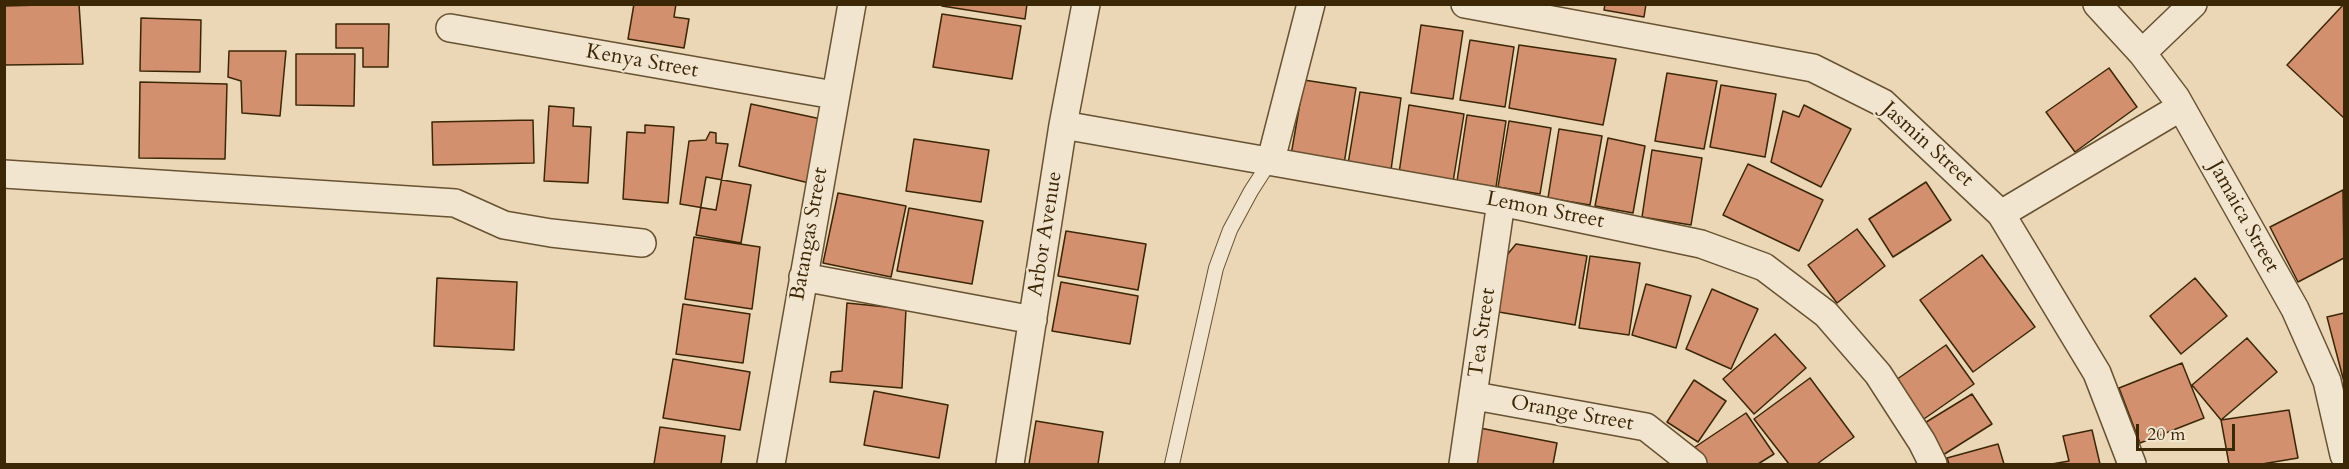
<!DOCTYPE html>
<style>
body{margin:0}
#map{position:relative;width:2349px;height:469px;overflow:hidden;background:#ebd7b5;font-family:Cardo,serif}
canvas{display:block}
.frame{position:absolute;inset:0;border:6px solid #3b2606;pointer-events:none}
.scale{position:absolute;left:2136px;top:424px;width:99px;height:27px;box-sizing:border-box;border:3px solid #3b2606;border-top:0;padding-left:8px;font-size:18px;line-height:21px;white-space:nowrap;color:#3b2606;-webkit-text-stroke:4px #f2e5cf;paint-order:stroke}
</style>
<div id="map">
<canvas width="2349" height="469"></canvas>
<div class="frame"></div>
<div class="scale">20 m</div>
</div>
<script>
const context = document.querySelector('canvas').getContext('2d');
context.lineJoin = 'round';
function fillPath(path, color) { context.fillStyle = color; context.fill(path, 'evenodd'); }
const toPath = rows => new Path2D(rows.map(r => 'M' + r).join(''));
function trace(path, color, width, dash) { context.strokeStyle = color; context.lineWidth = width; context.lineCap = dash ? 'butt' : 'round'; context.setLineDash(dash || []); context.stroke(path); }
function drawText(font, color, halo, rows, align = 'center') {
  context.font = font + ' Cardo,serif'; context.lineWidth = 4.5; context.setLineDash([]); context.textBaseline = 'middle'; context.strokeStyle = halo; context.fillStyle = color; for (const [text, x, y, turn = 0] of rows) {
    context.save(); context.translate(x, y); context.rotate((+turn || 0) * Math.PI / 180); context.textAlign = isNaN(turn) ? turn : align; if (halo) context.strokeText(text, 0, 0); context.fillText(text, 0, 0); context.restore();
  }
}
const building = toPath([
 [79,4,83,64,4,65,4,6,79,4],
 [634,4,676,4,674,17,689,19,684,48,628,39,634,4],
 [942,4,1027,4,1025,19,942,6,942,4],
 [1605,4,1646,4,1644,17,1604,10,1605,4],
 [2344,4,2344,118,2287,65,2344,4],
 [942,14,1021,26,1012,79,933,67,942,14],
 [141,18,201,20,200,72,140,71,141,18],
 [336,24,389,24,388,67,363,67,363,48,336,48,336,24],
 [1421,25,1463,31,1453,99,1411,93,1421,25],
 [1470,40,1514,47,1505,107,1460,100,1470,40],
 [1519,45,1616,59,1603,125,1509,108,1519,45],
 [229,51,286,51,280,116,242,113,241,81,228,77,229,51],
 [296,54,355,54,354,106,296,105,296,54],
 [2109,68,2137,107,2075,152,2046,112,2109,68],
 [1667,73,1717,81,1704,149,1655,141,1667,73],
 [1304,80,1356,88,1344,164,1291,155,1304,80],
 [140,82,227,84,225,159,139,158,140,82],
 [1721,85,1776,94,1765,157,1710,147,1721,85],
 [1360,92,1401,98,1391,170,1348,164,1360,92],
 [751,104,821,119,809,183,739,166,751,104],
 [1409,105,1464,114,1453,182,1399,173,1409,105],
 [1804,105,1851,129,1821,187,1771,162,1783,111,1799,117,1804,105],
 [549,106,574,108,573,126,591,127,588,183,544,181,549,106],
 [1467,115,1506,121,1496,187,1457,181,1467,115],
 [533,120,534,163,433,165,432,122,533,120],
 [1509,121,1551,128,1540,194,1498,187,1509,121],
 [645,125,674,127,668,203,623,199,627,132,645,133,645,125],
 [1559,129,1602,136,1590,205,1548,198,1559,129],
 [710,132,716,133,716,143,728,144,716,210,680,204,689,141,706,140,710,132],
 [1608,138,1645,146,1633,213,1595,206,1608,138],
 [914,139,989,150,981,202,906,191,914,139],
 [1652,150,1702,158,1691,225,1642,217,1652,150],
 [1748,164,1823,200,1799,251,1723,215,1748,164],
 [706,177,751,185,741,243,696,235,706,177],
 [1926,182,1951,220,1893,257,1869,219,1926,182],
 [2343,190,2344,258,2298,282,2270,227,2343,190],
 [838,193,906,206,891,277,823,263,838,193],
 [909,208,983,221,972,284,897,271,909,208],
 [1857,229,1885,266,1837,303,1808,265,1857,229],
 [1066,231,1146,244,1138,290,1058,276,1066,231],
 [694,237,760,247,752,309,685,299,694,237],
 [1516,244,1587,256,1575,325,1487,310,1494,271,1516,244],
 [1982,255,2035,327,1973,372,1920,300,1982,255],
 [1590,256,1640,263,1629,335,1579,328,1590,256],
 [437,278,517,282,514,350,434,346,437,278],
 [2195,278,2227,316,2181,354,2150,316,2195,278],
 [1061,282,1138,296,1130,344,1052,331,1061,282],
 [1646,284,1691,296,1676,348,1632,335,1646,284],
 [1712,289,1758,309,1731,369,1686,349,1712,289],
 [847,303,906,309,902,388,830,382,831,372,842,371,847,303],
 [683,304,750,314,743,363,676,354,683,304],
 [2344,313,2344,382,2327,317,2344,313],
 [1775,334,1806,368,1754,414,1723,379,1775,334],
 [2247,338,2277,372,2221,420,2192,385,2247,338],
 [1946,345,1974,384,1921,421,1893,382,1946,345],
 [673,359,750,372,740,430,663,418,673,359],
 [2182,363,2204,418,2140,443,2119,388,2182,363],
 [1810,378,1854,437,1817,464,1789,464,1754,419,1810,378],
 [1694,380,1726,401,1698,442,1667,422,1694,380],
 [874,391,948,405,939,458,864,445,874,391],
 [1972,394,1992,424,1943,455,1923,424,1972,394],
 [2289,410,2298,458,2262,464,2229,464,2221,420,2289,410],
 [1746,413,1774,454,1758,464,1707,464,1695,447,1746,413],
 [1036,421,1103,432,1098,464,1029,464,1036,421],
 [660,427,725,436,721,464,654,464,660,427],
 [1480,428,1557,443,1553,464,1472,464,1480,428],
 [2092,430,2100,464,2052,464,2069,461,2063,436,2092,430],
 [1998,444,2004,464,1949,464,1947,458,1998,444]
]);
fillPath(building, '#d2906f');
trace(building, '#3b2606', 1.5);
const service = toPath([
 [1172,464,1216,268,1230,230,1251,191,1271,160]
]);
const minor = toPath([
 [1465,4,1813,68,1883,103,2001,214,2097,373,2132,464],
 [2097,4,2142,53,2176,98,2295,309,2327,381,2344,455],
 [450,28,834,95],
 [2142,53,2193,4],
 [1063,125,1501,202,1701,244,1764,267,1826,314,1878,374,1922,442,1933,464],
 [1271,160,1311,4],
 [4,174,455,203,504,225,551,233,642,243],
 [2001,214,2181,107],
 [803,277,1033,320],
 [1475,396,1646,427,1693,464],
 [771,464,852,4],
 [1010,464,1063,125,1086,4],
 [1463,464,1501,202]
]);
trace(service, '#675232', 16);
trace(minor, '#675232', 30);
trace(service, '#f2e5cf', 14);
trace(minor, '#f2e5cf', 27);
drawText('21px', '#3b2606', '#f2e5cf', [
 ["Kenya Street",642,62,10],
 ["Jasmin Street",1927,145,42],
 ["Lemon Street",1545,211,11],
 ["Jamaica Street",2243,217,61],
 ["Batangas Street",810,234,-80],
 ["Arbor Avenue",1046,234,-81],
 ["Tea Street",1483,333,-82],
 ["Orange Street",1572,414,10]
]);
</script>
